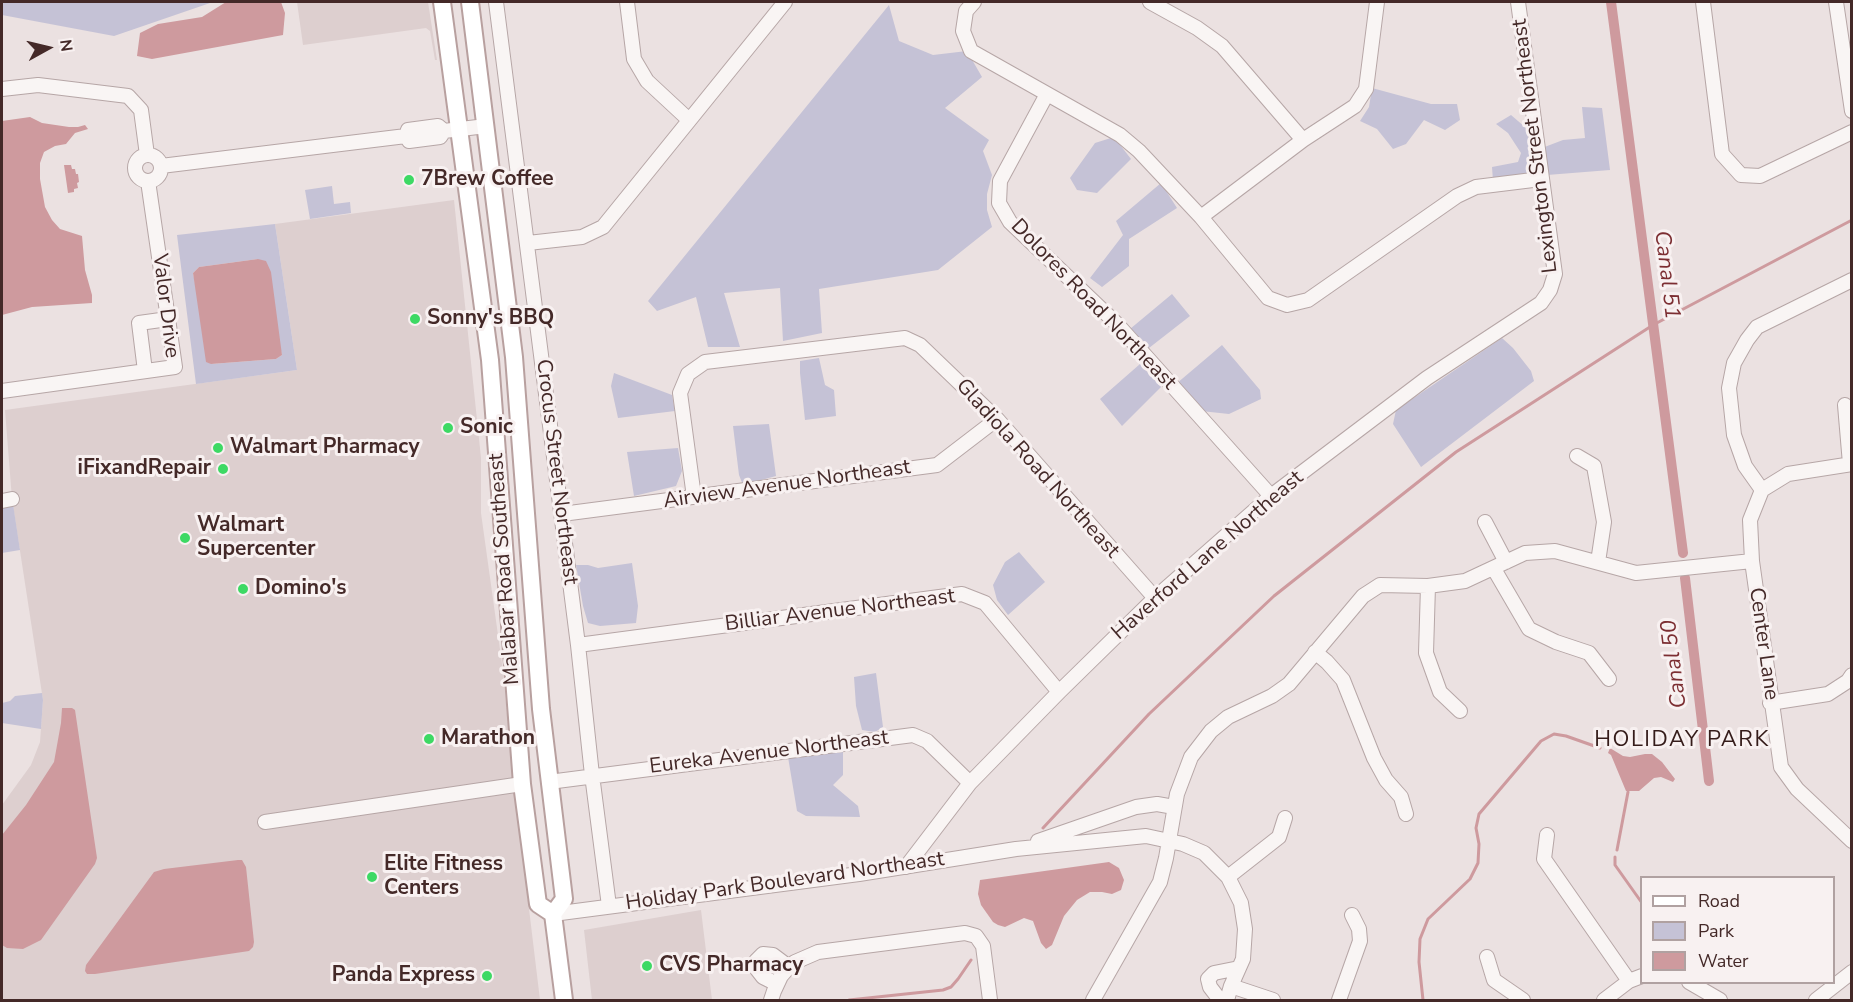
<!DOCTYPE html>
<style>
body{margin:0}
#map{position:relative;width:1853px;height:1002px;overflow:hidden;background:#ebe1e1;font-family:"Nunito Sans",sans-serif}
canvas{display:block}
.frame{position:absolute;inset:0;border:3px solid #442928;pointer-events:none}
.legend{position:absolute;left:1640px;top:876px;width:195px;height:108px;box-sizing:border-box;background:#f8f1f1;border:2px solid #b0a1a1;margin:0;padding:8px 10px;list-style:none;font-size:18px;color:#442928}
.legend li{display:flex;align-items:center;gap:12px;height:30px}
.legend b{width:30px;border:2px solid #b0a1a1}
.north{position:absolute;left:18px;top:18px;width:60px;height:60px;-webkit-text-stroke:4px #f8f1f1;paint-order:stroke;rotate:82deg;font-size:16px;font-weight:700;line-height:24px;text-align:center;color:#442928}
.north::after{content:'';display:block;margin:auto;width:21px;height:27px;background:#442928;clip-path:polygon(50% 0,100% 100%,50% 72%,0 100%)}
</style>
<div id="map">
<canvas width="1853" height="1002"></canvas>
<div class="frame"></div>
<ul class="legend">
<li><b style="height:8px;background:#fff"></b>Road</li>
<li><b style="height:16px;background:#c5c2d6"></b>Park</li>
<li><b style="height:16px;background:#ce9a9e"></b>Water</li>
</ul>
<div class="north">N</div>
</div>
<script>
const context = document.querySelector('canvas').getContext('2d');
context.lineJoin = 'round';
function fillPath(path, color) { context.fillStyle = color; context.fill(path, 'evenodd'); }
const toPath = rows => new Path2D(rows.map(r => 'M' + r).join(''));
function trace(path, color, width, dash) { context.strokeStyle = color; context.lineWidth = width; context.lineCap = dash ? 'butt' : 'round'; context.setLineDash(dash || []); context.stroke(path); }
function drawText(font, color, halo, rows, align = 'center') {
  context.font = font + ' "Nunito Sans",sans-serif'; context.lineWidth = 6; context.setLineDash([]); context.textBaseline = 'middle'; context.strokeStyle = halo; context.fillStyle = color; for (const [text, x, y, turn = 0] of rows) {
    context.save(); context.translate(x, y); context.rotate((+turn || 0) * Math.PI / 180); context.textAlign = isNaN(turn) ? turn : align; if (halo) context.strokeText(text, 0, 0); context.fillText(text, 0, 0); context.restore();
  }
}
fillPath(toPath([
 [297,2,428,2,437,60,435,60,430,31,426,28,303,45],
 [454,200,481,458,481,513,503,671,512,768,540,1000,2,1000,2,805,31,765,40,742,43,700,12,499,5,410,297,370,275,224],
 [701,910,712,1000,592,1000,584,930]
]), '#ddcfcf');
fillPath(toPath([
 [2,2,213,2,114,36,2,15],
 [889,5,899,41,933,55,967,51,982,77,945,108,989,140,983,151,992,175,987,194,987,210,992,227,938,270,819,289,822,333,783,341,780,288,724,293,740,347,708,347,696,297,657,311,648,301],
 [1372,88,1431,104,1457,104,1460,120,1445,130,1424,120,1406,144,1393,149,1377,129,1360,121,1369,107],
 [1582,107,1602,108,1610,170,1547,175,1542,148,1563,140,1585,138],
 [1511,115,1525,127,1533,154,1533,177,1493,181,1492,167,1518,162,1521,153,1508,133,1496,124],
 [1114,137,1131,159,1097,193,1077,190,1070,178,1095,143],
 [1161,183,1177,208,1129,239,1129,266,1102,287,1090,278,1123,235,1116,221],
 [332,186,334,204,350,202,351,213,310,219,305,190],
 [275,224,297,370,196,384,177,235],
 [258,259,282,355,276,359,211,364,193,273,199,267],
 [1172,294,1190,316,1149,348,1130,329],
 [1502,338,1513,348,1531,371,1534,381,1421,467,1393,424,1396,410],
 [1222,345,1260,390,1261,399,1229,414,1201,411,1176,384],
 [819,358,825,385,834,390,836,416,805,420,800,373,800,361],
 [1140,364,1161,387,1122,426,1100,399],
 [614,373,672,395,675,411,618,418,611,386],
 [769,424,776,476,743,485,739,475,733,426],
 [678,448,682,471,676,486,634,496,627,452],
 [13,504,20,550,2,553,2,506],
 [1019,552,1045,582,1008,615,997,600,993,585,1005,562],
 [632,563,638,606,636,623,600,626,588,623,583,606,576,565,588,565,598,568],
 [876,673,883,727,875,732,862,730,856,706,854,677],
 [42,693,43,700,41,729,2,723,2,703,10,701,15,696],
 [843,750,843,775,833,785,858,806,860,817,806,816,797,811,788,757]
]), '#c5c2d6');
fillPath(toPath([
 [226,2,281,2,285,13,283,35,152,59,137,56,140,33,158,24,202,17],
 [30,117,42,123,69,127,78,127,85,125,88,129,75,133,66,144,55,146,44,152,40,163,40,179,45,207,52,220,60,229,82,236,85,270,92,295,92,303,32,307,2,315,2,121],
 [64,165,71,165,72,169,75,169,76,174,78,174,79,182,77,183,78,188,74,189,74,192,68,193],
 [258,259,266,261,271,272,282,355,276,359,211,364,206,362,193,273,199,267],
 [62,708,72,708,75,710,97,858,95,864,41,940,23,949,7,948,2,945,2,835,26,805,54,762,61,723],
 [1610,748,1623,756,1630,757,1645,754,1652,754,1662,762,1675,779,1673,782,1661,777,1654,778,1639,791,1626,791,1611,755,1608,753],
 [238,860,242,860,246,867,254,942,253,947,249,951,95,974,87,974,85,971,86,965,154,872,164,869],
 [1109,862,1119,868,1124,880,1121,890,1112,894,1102,892,1090,892,1077,900,1064,916,1052,945,1046,949,1041,943,1033,921,1024,918,1005,927,998,925,993,922,981,905,978,894,980,880]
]), '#ce9a9e');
trace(toPath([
 [1043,828,1149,714,1274,596,1456,452,1653,325,1852,220],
 [1617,850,1628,792],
 [1615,857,1615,865,1642,903],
 [849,1000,943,990,951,987,958,979,971,960],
 [1423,1000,1419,962,1420,939,1428,919,1470,879,1478,863,1479,844,1476,828,1479,814,1541,741,1554,734,1566,736,1600,748]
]), '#ce9a9e', 3);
trace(toPath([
 [1611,2,1683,553],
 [1685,578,1709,781]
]), '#ce9a9e', 10);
const minor = toPath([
 [496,2,578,645,592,775,609,906],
 [627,2,634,59,647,81,689,120],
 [974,2,966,11,963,31,971,51,1120,135,1139,151,1201,217,1268,298,1287,305,1308,300,1457,196,1476,187,1541,179],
 [1150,2,1197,28,1222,46,1303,140],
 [1703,2,1722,154,1741,175,1760,176,1852,132],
 [1836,2,1852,111],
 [2,89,38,85,128,96,141,110,147,155],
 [1047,94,1000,181,999,203,1010,222,1117,324,1271,496],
 [406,136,408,130,438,126,444,131],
 '135 168a13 13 0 1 1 26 0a13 13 0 1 1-26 0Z',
 [161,166,406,136,409,141,440,137,444,131,486,126],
 [1201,217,1303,140,1355,106,1366,89,1377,2],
 [528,243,582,237,603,227,785,2],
 [145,371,139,323,168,319],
 [2,391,175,367,148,181],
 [1845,405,1850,464],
 [1577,456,1594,466,1604,522,1598,562],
 [1852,464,1788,474,1762,490,1750,520,1752,561,1781,767,1797,789,1852,841],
 [1762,490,1745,466,1734,435,1729,388,1734,363,1747,340,1757,327,1852,280],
 [694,497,680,393,688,374,705,362,905,338,920,345,997,419,1155,598],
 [2,501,12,499],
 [562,514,937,465,997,419],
 [1485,522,1506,562],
 [1494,569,1529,629,1556,642,1589,653,1609,679],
 [1428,586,1426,653,1440,692,1460,711],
 [578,645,962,594,985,603,1059,692],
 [1315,652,1327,662,1343,680,1374,758,1386,780,1401,797,1406,814],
 [1770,703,1828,694,1848,681,1852,675],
 [549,782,913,735,927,741,970,783],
 [265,822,522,784],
 [1547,835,1544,859,1629,981],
 [1038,841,1136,807,1157,804,1174,807],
 [906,867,970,783,1059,692,1155,598,1271,496,1427,378,1541,303,1550,290,1555,274,1518,2],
 [1228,877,1279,837,1285,818],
 [553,914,859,874,1016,849,1146,836,1183,844,1204,853,1228,877,1241,903,1245,929,1243,959,1231,986,1227,1000],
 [1487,957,1494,980,1523,1000],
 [1689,982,1720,1000],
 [777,984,763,977,756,968,756,961,763,954,773,955,789,967],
 [1231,986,1273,1000],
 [771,1000,774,991,781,976,789,967,795,962,818,952,965,933,976,936,983,946,990,1000],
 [1093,1000,1160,882,1166,858,1177,794,1191,757,1211,731,1228,717,1272,696,1289,684,1363,596,1380,585,1428,586,1465,581,1525,553,1555,551,1636,573,1752,561],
 [1220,1000,1210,987,1208,979,1214,973,1239,968],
 [1339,1000,1360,941,1359,929,1352,915],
 [1604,1000,1629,981,1642,976],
 [1816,1000,1852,972]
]);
const major = toPath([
 [442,2,490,360,522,784,538,904,553,914],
 [470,2,514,357,541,709,564,899,553,914],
 [553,914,564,1000]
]);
trace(minor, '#b6a6a6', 16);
trace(major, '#b8a09f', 20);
trace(minor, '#f9f5f4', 14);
trace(major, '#fff', 16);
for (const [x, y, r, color] of [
 [409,180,6,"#3dd964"],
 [415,319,6,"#3dd964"],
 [448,428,6,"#3dd964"],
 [218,448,6,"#3dd964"],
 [223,469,6,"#3dd964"],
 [185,538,6,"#3dd964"],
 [243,589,6,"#3dd964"],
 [429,739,6,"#3dd964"],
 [372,877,6,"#3dd964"],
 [647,966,6,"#3dd964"],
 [487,976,6,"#3dd964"]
]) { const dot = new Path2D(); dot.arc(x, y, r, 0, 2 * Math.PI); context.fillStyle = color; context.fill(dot); trace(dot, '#f8f1f1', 2); }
drawText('21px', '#442928', '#f8f1f1', [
 ["Lexington Street Northeast",1536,146,-97],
 ["Dolores Road Northeast",1093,305,46],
 ["Valor Drive",165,306,83],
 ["Gladiola Road Northeast",1037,469,48],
 ["Crocus Street Northeast",556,472,83],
 ["Airview Avenue Northeast",787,485,-8],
 ["Haverford Lane Northeast",1208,556,-41],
 ["Malabar Road Southeast",505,569,-94],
 ["Billiar Avenue Northeast",840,611,-7],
 ["Center Lane",1763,644,82],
 ["Eureka Avenue Northeast",769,753,-7],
 ["Holiday Park Boulevard Northeast",785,882,-8]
]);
drawText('bold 21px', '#442928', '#f8f1f1', [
 ["7Brew Coffee",421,180],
 ["Sonny's BBQ",427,319],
 ["Sonic",460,428],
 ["Walmart Pharmacy",230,448],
 ["iFixandRepair",211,469,"right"],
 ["Walmart",197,526],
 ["Supercenter",197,550],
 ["Domino's",255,589],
 ["Marathon",441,739],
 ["Elite Fitness",384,865],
 ["Centers",384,889],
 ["CVS Pharmacy",659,966],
 ["Panda Express",475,976,"right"]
], 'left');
drawText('italic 22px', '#7c2e32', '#f8f1f1', [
 ["Canal 51",1666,275,83],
 ["Canal 50",1675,664,-97]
]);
context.letterSpacing = '1.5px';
drawText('22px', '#351c1a', '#f8f1f1', [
 ["HOLIDAY PARK",1682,741]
]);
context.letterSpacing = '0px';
</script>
